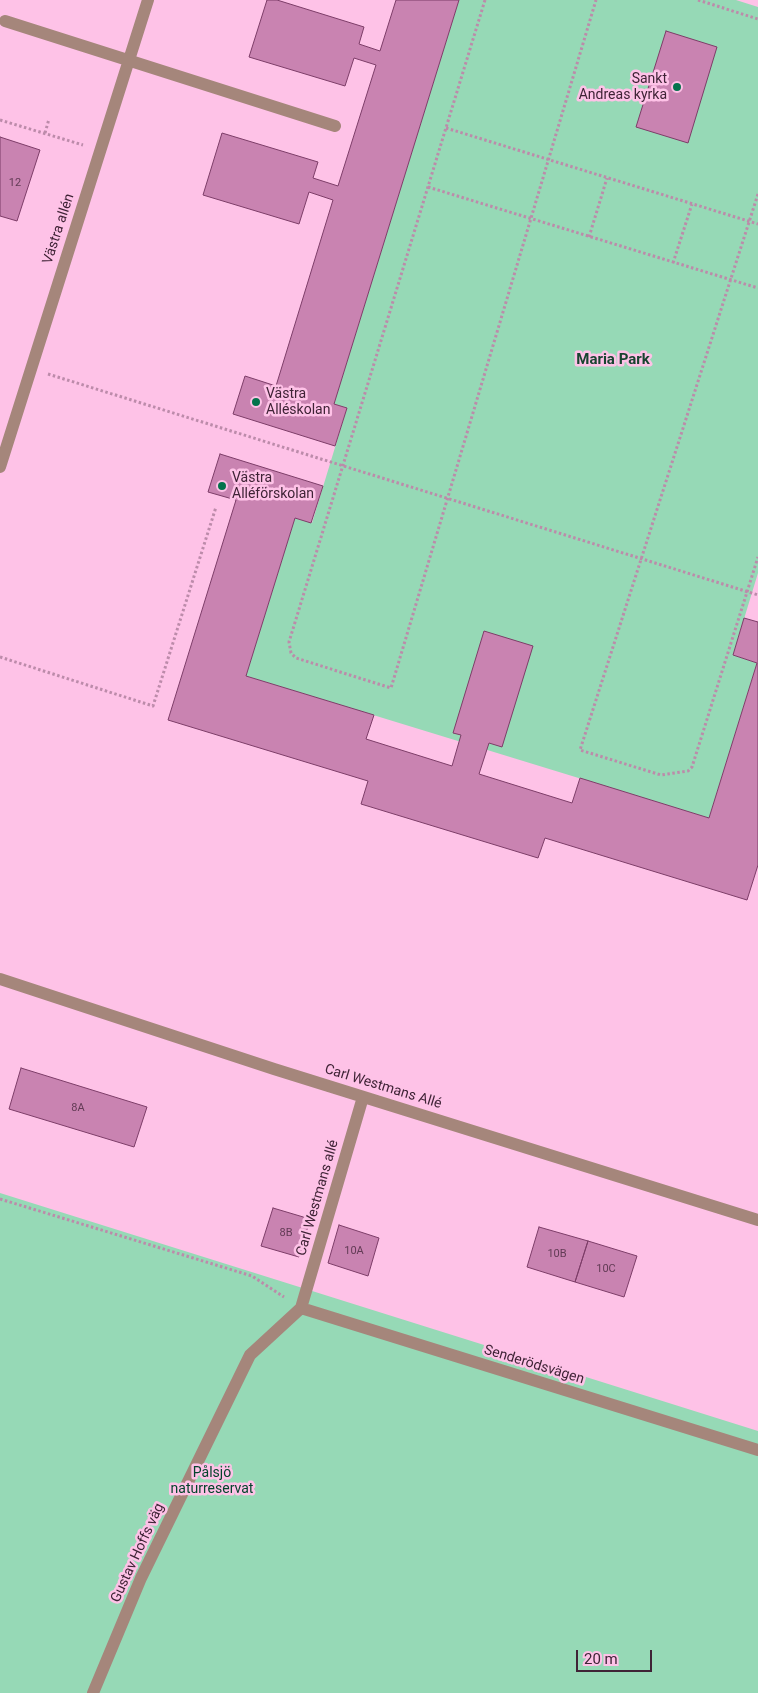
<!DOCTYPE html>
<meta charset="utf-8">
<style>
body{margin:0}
#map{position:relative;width:758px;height:1693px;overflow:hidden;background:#fec2e7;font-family:Roboto,sans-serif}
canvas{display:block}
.scale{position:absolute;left:576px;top:1650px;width:76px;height:22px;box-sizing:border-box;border:2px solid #3f2336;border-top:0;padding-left:6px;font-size:15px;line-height:18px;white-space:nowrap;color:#3f2336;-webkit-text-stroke:4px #fec2e7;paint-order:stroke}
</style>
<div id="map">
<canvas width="758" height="1693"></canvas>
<div class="scale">20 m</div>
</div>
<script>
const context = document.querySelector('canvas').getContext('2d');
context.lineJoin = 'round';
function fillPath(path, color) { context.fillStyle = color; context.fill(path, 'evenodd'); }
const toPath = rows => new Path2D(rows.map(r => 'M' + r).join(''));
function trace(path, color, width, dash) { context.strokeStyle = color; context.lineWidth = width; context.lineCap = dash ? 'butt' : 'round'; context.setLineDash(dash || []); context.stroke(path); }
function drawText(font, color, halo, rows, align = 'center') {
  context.font = font + ' Roboto,sans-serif'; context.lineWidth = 5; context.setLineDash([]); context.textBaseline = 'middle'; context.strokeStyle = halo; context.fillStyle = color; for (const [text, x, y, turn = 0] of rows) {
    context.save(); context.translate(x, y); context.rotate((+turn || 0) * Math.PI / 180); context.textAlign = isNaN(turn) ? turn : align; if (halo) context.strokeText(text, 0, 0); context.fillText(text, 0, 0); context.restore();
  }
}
fillPath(toPath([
 [459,0,736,0,758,7,758,573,733,655,757,663,709,818,246,676,295,518,312,523,347,408,334,404],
 [0,1193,758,1431,758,1693,0,1693]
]), '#96d9b6');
const building = toPath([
 [267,0,277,0,364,27,359,44,380,51,396,0,459,0,334,404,347,408,335,446,233,414,245,376,276,386,333,200,309,192,299,224,203,195,222,133,318,162,313,178,338,186,376,65,354,58,345,86,249,57,267,0],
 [666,31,717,47,688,143,636,127,666,31],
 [0,137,40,150,17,221,0,216,0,137],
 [220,454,323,486,311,523,295,518,246,676,374,715,366,739,452,766,461,735,453,733,484,631,533,646,502,747,489,743,479,774,572,803,580,778,709,818,757,663,733,655,744,618,758,622,758,865,747,900,545,838,538,858,361,804,368,781,168,720,236,500,208,492,220,454],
 [21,1068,147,1107,134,1147,9,1109,21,1068],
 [273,1208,310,1219,299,1257,261,1246,273,1208],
 [339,1225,379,1238,368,1276,328,1263,339,1225],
 [539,1227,588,1241,575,1282,527,1267,539,1227],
 [588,1241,637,1256,624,1297,575,1282,588,1241]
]);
fillPath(building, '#c983b1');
trace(building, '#7d3d68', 1);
trace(toPath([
 [485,0,289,642,291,653,296,658,391,688,596,0],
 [698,0,758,19],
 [0,120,83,145],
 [446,128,758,224],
 [45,133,49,119],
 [428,187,758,288],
 [758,194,580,750,661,775,688,771,692,767,758,557],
 [589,237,607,178],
 [673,263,692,204],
 [48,374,758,595],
 [0,657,153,706,216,507],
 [0,1199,252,1276,284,1297]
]), '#bc8baa', 3, [2.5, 2.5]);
trace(toPath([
 [5,21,335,126],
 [0,467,148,0],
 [0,979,274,1069,758,1220],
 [301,1308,758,1450],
 [301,1308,363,1097],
 [93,1693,141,1578,250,1355,301,1308]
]), '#a5867b', 12);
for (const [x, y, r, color] of [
 [677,87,5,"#04734c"],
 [256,402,5,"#04734c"],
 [222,486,5,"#04734c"]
]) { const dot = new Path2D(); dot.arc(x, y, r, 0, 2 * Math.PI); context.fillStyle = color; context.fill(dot); trace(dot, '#fec2e7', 2); }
drawText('11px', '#623b55', null, [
 ["12",15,183],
 ["8A",78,1108],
 ["8B",286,1233],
 ["10A",354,1251],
 ["10B",557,1254],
 ["10C",606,1269]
]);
drawText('14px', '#3f2336', '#fec2e7', [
 ["Sankt",667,79,"right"],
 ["Andreas kyrka",667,95,"right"],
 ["Västra",266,394],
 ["Alléskolan",266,410],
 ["Västra",232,478],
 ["Alléförskolan",232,494]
], 'left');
drawText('14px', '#3f2336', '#fec2e7', [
 ["Västra allén",59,229,-72],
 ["Carl Westmans Allé",383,1087,17],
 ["Carl Westmans allé",318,1198,-74],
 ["Senderödsvägen",534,1365,17],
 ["Gustav Hoffs väg",138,1553,-65]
]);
drawText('14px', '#04442c', '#fec2e7', [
 ["Pålsjö",212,1473],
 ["naturreservat",212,1489]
]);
drawText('bold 15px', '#184430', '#fec2e7', [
 ["Maria Park",613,360]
]);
</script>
